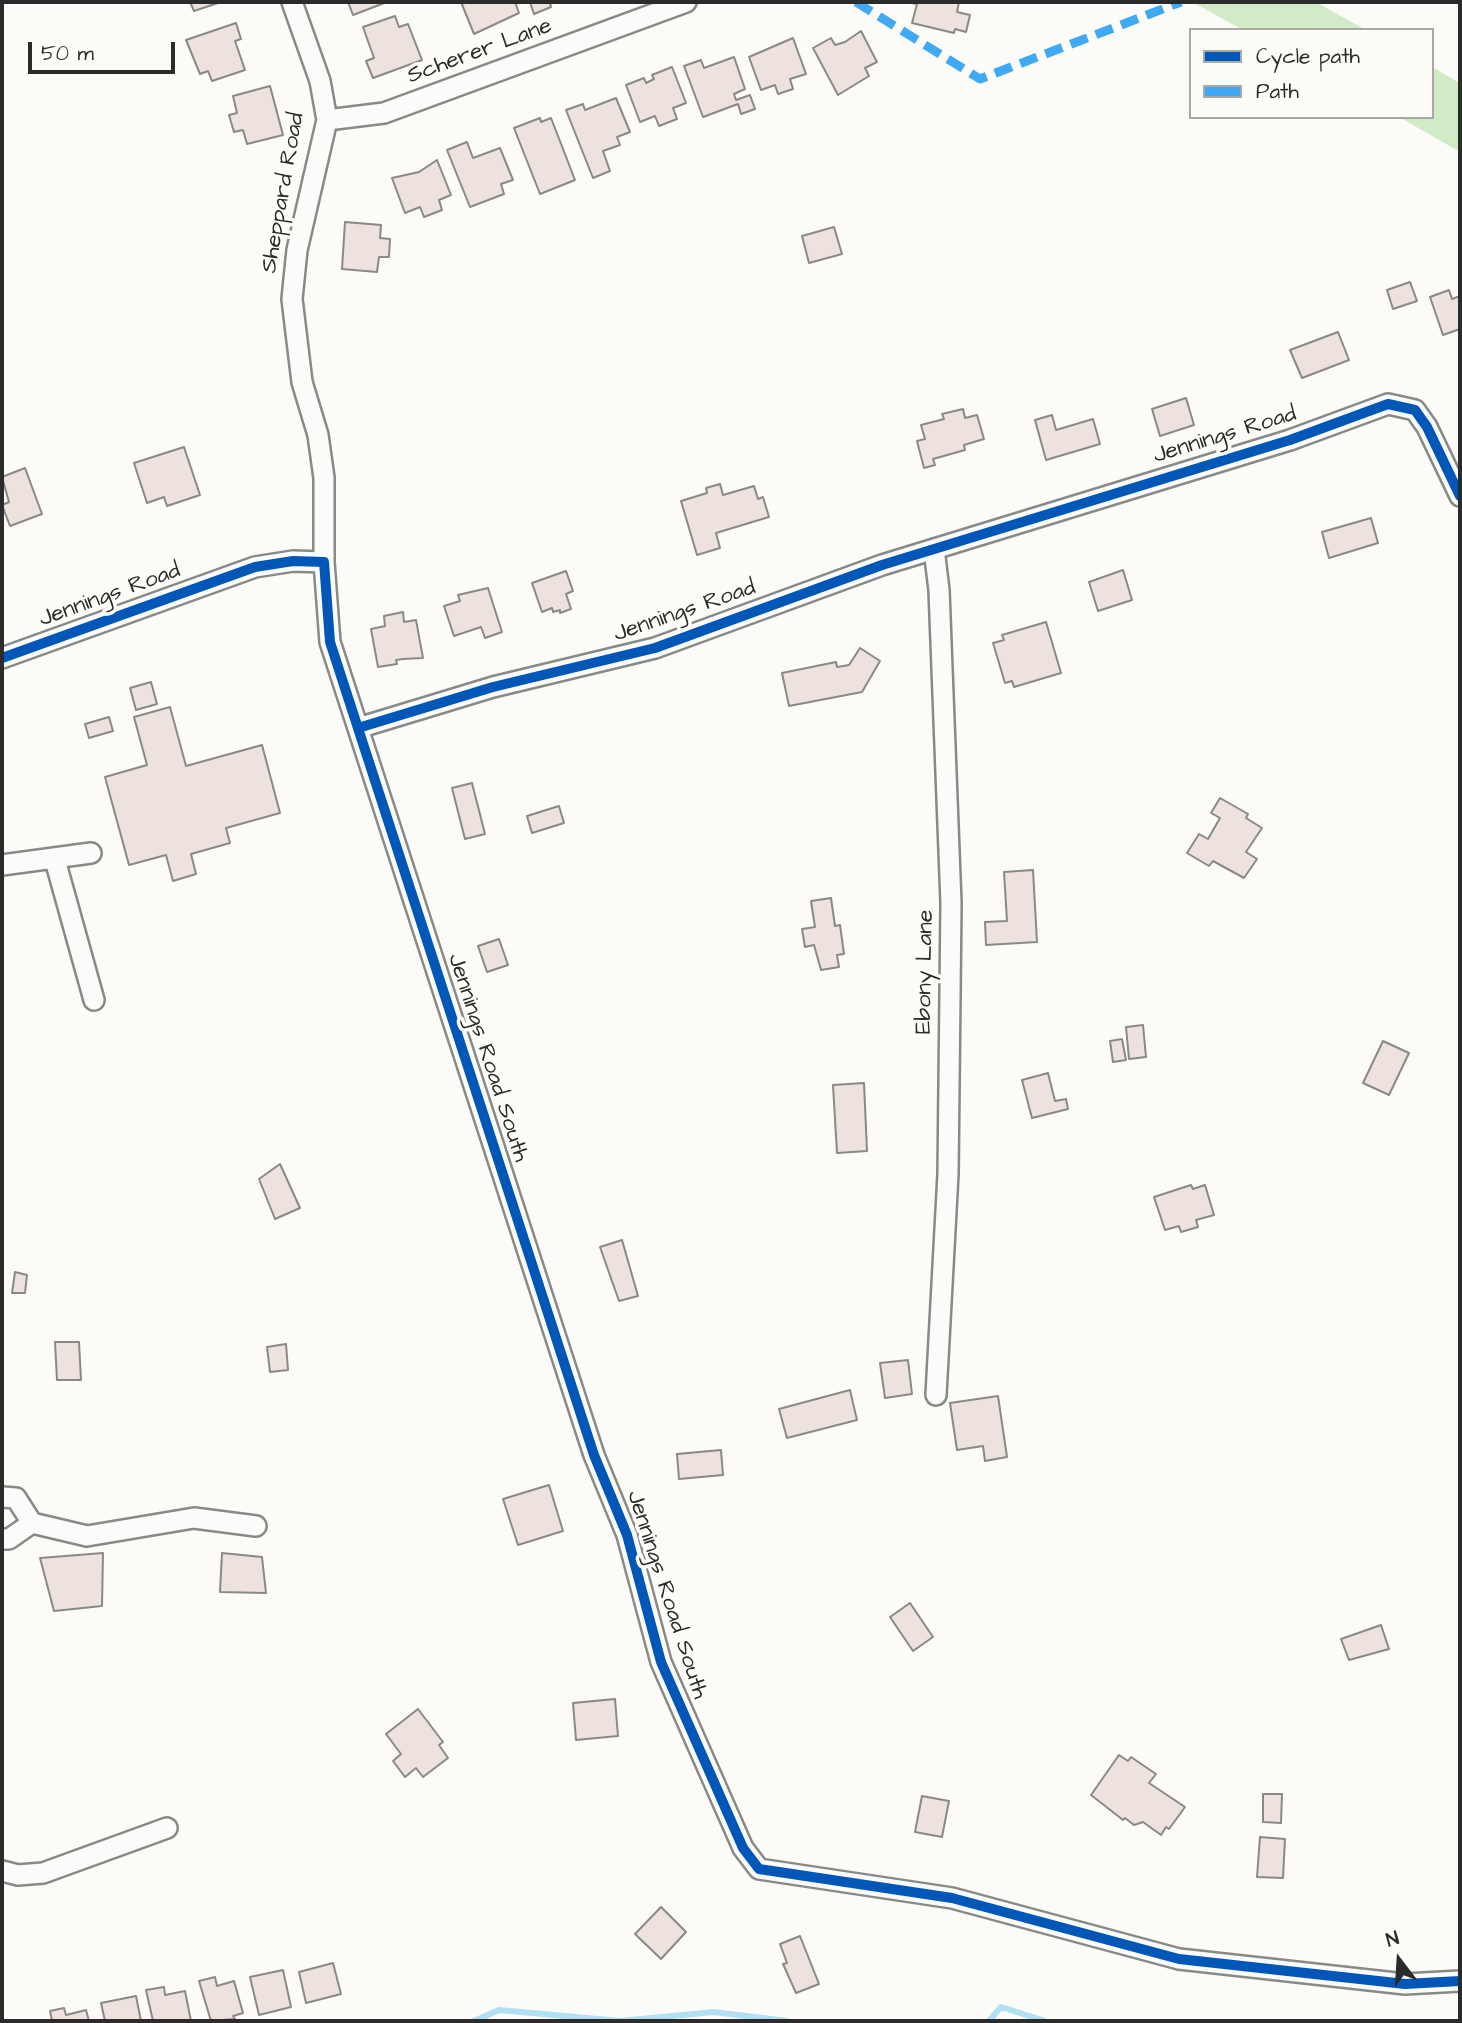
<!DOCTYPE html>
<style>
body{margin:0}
#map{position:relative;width:1462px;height:2023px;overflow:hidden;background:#fcfbf8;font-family:"Architects Daughter",sans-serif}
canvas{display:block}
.frame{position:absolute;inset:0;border:4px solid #2b2b2b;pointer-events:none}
.legend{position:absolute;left:1189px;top:28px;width:245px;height:91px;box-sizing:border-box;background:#fdfcf7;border:2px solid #a9a8a5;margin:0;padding:9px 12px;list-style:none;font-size:21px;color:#2b2b2b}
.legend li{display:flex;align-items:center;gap:14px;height:35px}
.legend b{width:35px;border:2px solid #a9a8a5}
.north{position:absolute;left:1364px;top:1925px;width:70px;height:70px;-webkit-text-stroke:5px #fdfcf7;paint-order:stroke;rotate:343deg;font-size:19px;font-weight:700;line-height:28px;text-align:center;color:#2b2b2b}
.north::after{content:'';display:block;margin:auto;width:24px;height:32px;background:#2b2b2b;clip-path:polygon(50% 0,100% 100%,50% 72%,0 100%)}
.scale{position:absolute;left:28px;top:42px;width:147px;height:32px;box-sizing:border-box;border:4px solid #2b2b2b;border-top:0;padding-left:9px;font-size:21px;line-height:24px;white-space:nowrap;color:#2b2b2b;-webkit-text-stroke:5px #fdfcf7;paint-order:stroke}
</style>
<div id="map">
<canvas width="1462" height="2023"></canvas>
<div class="frame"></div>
<ul class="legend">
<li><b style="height:9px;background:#0057b8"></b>Cycle path</li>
<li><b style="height:9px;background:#3fa9f5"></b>Path</li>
</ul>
<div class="north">N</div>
<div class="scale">50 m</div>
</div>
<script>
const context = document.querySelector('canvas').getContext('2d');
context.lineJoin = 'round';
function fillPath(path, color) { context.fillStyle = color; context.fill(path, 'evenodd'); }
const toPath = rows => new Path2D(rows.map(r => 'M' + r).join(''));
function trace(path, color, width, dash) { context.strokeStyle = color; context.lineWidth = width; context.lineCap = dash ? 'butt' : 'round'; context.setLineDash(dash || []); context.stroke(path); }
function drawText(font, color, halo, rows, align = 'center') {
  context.font = font + ' "Architects Daughter",sans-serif'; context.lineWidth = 7; context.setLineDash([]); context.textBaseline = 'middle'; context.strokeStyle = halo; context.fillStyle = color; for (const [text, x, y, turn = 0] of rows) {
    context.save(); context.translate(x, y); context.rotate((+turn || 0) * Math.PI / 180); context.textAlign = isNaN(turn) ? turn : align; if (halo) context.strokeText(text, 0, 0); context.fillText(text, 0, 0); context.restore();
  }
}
fillPath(toPath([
 [1192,2,1316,2,1366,30,1243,30],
 [1432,67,1460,83,1460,152,1399,117,1432,117]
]), '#d1ebc6');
trace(toPath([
 [474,2021,499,2010,620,2021,714,2012,787,2021],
 [989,2021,1001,2007,1045,2021]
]), '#b1e0f4', 6);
const building = toPath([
 [190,2,221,2,194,11,190,2],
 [348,2,387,2,353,15,348,2],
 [461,2,515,2,519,13,474,34,461,2],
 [530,2,555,2,550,4,551,7,534,14,530,2],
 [905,2,959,2,957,12,970,15,966,32,955,29,954,33,912,23,917,4,905,2],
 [395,16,399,27,408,24,422,60,373,78,366,61,374,58,363,27,395,16],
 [236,23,241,39,235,41,245,70,212,81,208,71,200,74,186,40,236,23],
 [861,31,877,62,865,68,869,76,838,95,813,48,831,38,835,45,845,42,861,31],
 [793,38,806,74,790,79,793,89,778,94,775,85,761,90,749,57,793,38],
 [734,57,745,89,734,94,736,100,750,95,755,109,741,114,738,104,703,117,684,66,701,60,704,68,734,57],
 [672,67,686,103,673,108,677,119,659,126,655,116,640,122,626,85,644,78,646,83,654,79,652,75,672,67],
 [270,86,283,135,247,144,243,130,234,132,229,115,237,113,233,96,270,86],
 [616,98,630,132,617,137,620,145,603,151,610,171,593,178,566,110,583,104,585,110,616,98],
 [540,118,541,122,551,118,575,180,540,194,514,128,540,118],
 [467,142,473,158,500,148,513,180,501,184,504,194,470,207,447,150,467,142],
 [437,160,451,195,439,200,442,210,424,217,420,207,405,213,392,178,419,172,437,160],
 [345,222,381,225,380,238,390,239,389,257,379,257,377,272,342,269,345,222],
 [834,227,842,254,809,263,802,236,834,227],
 [1410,282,1417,301,1393,309,1387,290,1410,282],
 [1449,290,1452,299,1460,296,1460,329,1443,335,1430,297,1449,290],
 [1338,332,1349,360,1302,378,1290,350,1338,332],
 [1186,398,1194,425,1160,436,1152,409,1186,398],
 [963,409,965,418,977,415,984,439,964,445,965,450,933,459,935,465,924,468,917,441,925,439,921,425,944,419,942,414,963,409],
 [1052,415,1056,430,1093,419,1100,444,1046,460,1035,420,1052,415],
 [184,447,200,495,167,506,164,497,147,503,134,463,184,447],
 [25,468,42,514,10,526,2,505,9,502,2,477,25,468],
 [720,484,723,495,754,486,758,499,763,497,769,517,716,533,720,548,697,555,681,501,707,493,706,488,720,484],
 [1371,518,1378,543,1329,558,1322,532,1371,518],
 [1123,570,1132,600,1098,611,1089,582,1123,570],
 [566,571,573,591,566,594,571,609,560,613,560,610,553,612,552,608,542,612,532,583,566,571],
 [488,588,502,632,485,638,481,627,454,636,444,606,460,601,458,595,488,588],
 [403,612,404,622,416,620,423,658,403,659,396,660,397,664,378,667,371,629,385,626,384,616,403,612],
 [1046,622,1061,673,1014,687,1012,681,1005,683,993,643,1004,640,1002,635,1046,622],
 [860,648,880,661,862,692,789,706,782,673,836,662,837,667,849,665,860,648],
 [151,682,157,704,136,710,130,688,151,682],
 [170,707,186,766,262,745,280,813,226,828,230,843,191,854,196,874,173,881,166,855,129,865,105,777,147,765,134,717,170,707],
 [109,717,113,731,89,738,85,724,109,717],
 [472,783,485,834,465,839,452,788,472,783],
 [1220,798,1248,814,1246,818,1262,828,1246,852,1257,859,1244,878,1213,861,1209,866,1187,853,1199,834,1208,839,1220,818,1211,813,1220,798],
 [559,806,564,823,532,833,527,816,559,806],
 [1033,870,1037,942,986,945,985,922,1007,921,1004,872,1033,870],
 [831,898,835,926,840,925,844,954,837,955,839,967,821,970,814,945,805,947,802,929,815,927,811,901,831,898],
 [499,939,508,965,487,972,478,946,499,939],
 [1143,1025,1146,1057,1129,1059,1126,1027,1143,1025],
 [1122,1039,1126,1060,1113,1062,1110,1041,1122,1039],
 [1383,1041,1409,1053,1389,1095,1363,1083,1383,1041],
 [1048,1073,1055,1101,1066,1099,1068,1109,1032,1118,1022,1080,1048,1073],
 [864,1083,867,1151,837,1153,833,1085,864,1083],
 [280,1164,300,1208,275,1219,259,1179,280,1164],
 [1191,1185,1193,1189,1205,1185,1214,1215,1196,1220,1198,1227,1181,1232,1179,1226,1165,1230,1154,1197,1191,1185],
 [622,1240,638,1296,619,1301,600,1247,622,1240],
 [15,1272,27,1275,25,1293,12,1293,15,1272],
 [55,1342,79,1342,81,1380,57,1380,55,1342],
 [286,1344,288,1370,270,1372,267,1347,286,1344],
 [908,1360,912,1394,885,1398,880,1363,908,1360],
 [850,1390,857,1420,787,1438,779,1409,850,1390],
 [998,1396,1007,1457,985,1461,983,1446,957,1450,950,1403,998,1396],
 [721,1450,723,1475,679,1479,677,1454,721,1450],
 [549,1485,563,1531,518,1545,503,1499,549,1485],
 [103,1553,102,1606,54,1611,40,1558,103,1553],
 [222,1553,262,1557,266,1593,220,1592,222,1553],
 [910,1603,933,1637,913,1651,890,1617,910,1603],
 [1381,1625,1389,1649,1349,1660,1341,1639,1381,1625],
 [615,1699,618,1736,576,1740,573,1703,615,1699],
 [418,1709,443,1742,439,1745,448,1758,423,1777,416,1768,405,1777,393,1761,401,1754,386,1734,418,1709],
 [1119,1755,1128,1761,1131,1757,1156,1774,1149,1783,1185,1807,1169,1829,1166,1827,1161,1835,1143,1822,1134,1825,1125,1818,1123,1820,1091,1795,1119,1755],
 [1263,1794,1282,1794,1281,1823,1263,1822,1263,1794],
 [922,1796,949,1801,942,1837,915,1832,922,1796],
 [1260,1837,1285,1839,1283,1878,1257,1877,1260,1837],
 [661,1907,686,1932,661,1959,635,1934,661,1907],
 [800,1936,819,1984,796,1993,783,1964,787,1963,780,1944,800,1936],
 [333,1963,341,1994,306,2003,299,1972,333,1963],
 [283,1970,291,2007,259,2015,250,1977,283,1970],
 [215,1977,217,1986,234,1981,243,2013,233,2016,235,2019,211,2021,199,1981,215,1977],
 [164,1987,165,1995,185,1991,191,2021,153,2021,146,1990,164,1987],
 [136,1996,141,2021,105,2021,101,2003,136,1996],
 [64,2008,66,2015,86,2010,89,2021,52,2021,50,2011,64,2008]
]);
fillPath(building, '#eee2de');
trace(building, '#898987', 2);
const minor = toPath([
 [292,2,320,81,327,120,297,250,292,299,302,382,318,435,324,478,324,562],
 [327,120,384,113,686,2],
 [934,549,939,590,951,903,948,1174,936,1395],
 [2,658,255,567,293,561,324,562,330,642,594,1455,627,1535,661,1662,743,1848,759,1869,952,1898,1179,1959,1405,1984,1460,1981],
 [358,728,493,687,655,648,882,565,1290,440,1388,404,1415,410,1427,427,1460,496],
 [55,860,94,1000],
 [2,865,91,853],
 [2,1497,16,1498,32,1523,9,1539,2,1539],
 [32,1523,87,1536,194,1518,256,1526],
 [2,1871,18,1875,43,1873,167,1828]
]);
trace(minor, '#898987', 24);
trace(minor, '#fbfbf9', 19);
trace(toPath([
 [856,2,980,79,1181,2]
]), '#3fa9f5', 9, [18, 9]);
trace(toPath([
 [2,658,255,567,293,561,324,562,330,642,594,1455,627,1535,661,1662,743,1848,759,1869,952,1898,1179,1959,1405,1984,1460,1981],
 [358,728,493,687,655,648,882,565,1290,440,1388,404,1415,410,1427,427,1460,496]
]), '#0057b8', 10);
drawText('23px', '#2b2b2b', '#fdfcf7', [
 ["Scherer Lane",480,52,-20],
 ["Sheppard Road",284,193,-80],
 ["Jennings Road",1225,436,-17],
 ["Jennings Road",110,596,-20],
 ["Jennings Road",685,612,-19],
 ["Ebony Lane",926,972,-89],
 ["Jennings Road South",487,1058,72],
 ["Jennings Road South",666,1595,72]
]);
</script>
